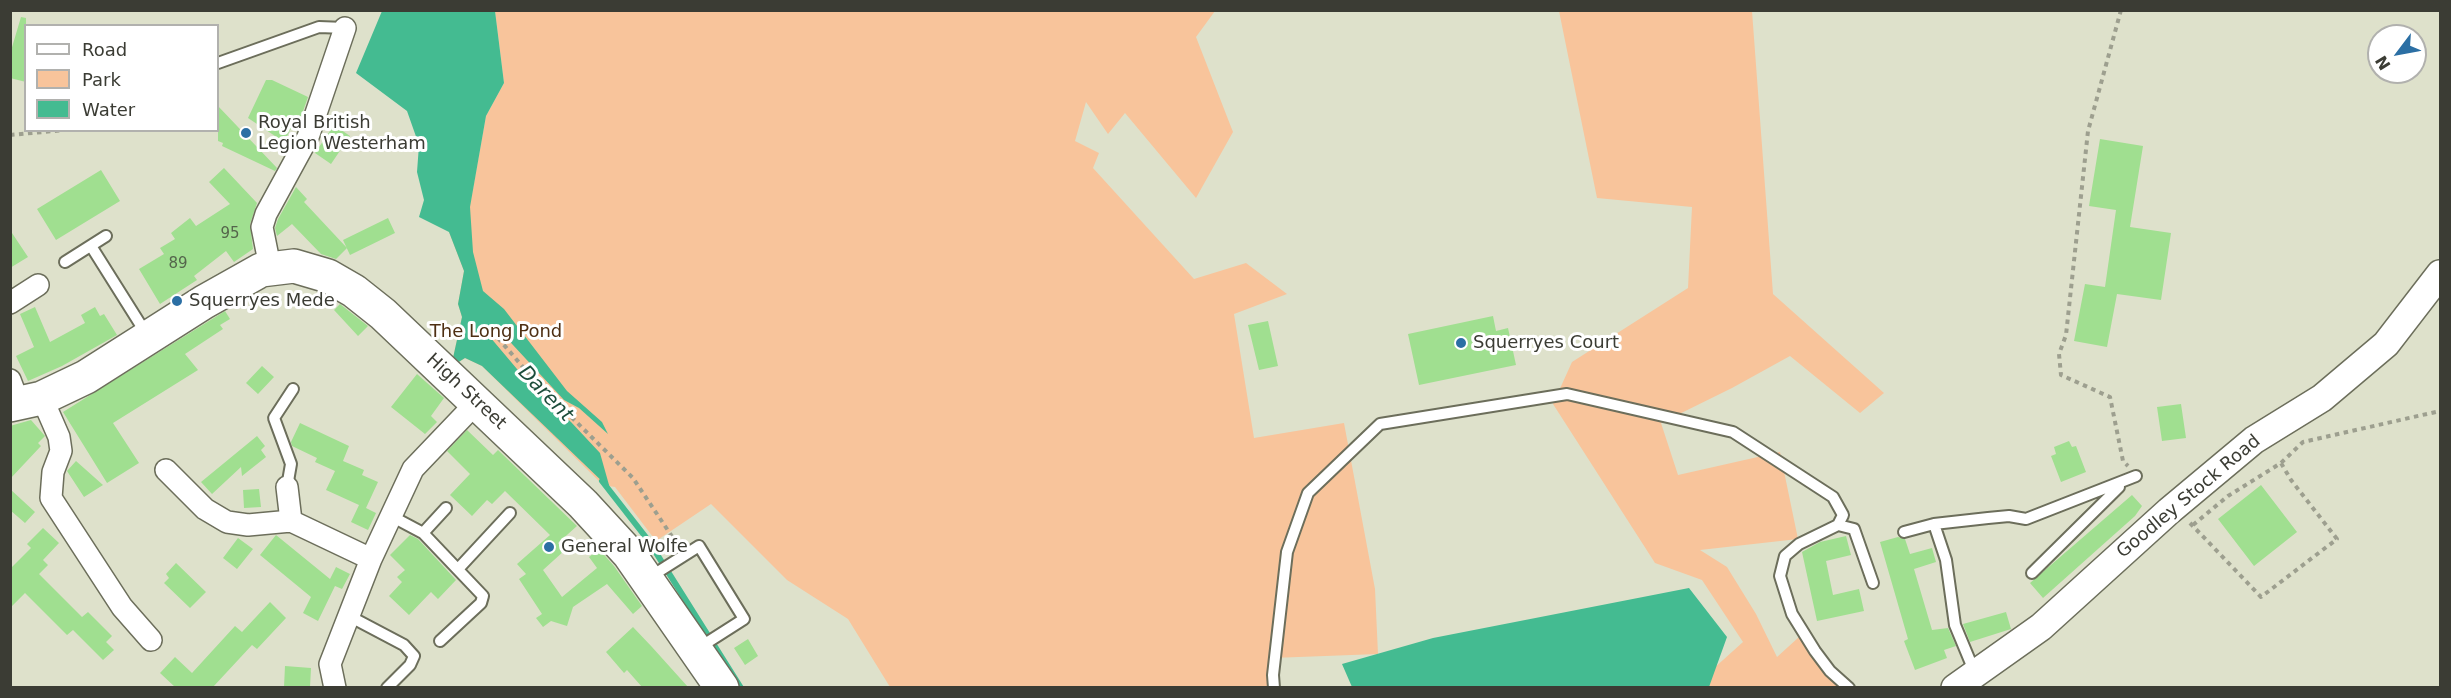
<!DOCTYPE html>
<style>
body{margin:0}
#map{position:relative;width:2451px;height:698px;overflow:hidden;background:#dee1cb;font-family:"DejaVu Sans",sans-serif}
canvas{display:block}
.frame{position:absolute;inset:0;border:12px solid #3b3c34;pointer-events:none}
.legend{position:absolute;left:24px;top:24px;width:195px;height:108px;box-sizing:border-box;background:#fff;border:2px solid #b1b1ae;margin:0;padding:8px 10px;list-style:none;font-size:18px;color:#3b3c34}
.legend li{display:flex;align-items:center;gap:12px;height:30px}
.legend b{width:30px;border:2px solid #b1b1ae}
.north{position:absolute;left:2367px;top:24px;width:60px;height:60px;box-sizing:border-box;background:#fff;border:2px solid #b1b1ae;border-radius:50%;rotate:238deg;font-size:16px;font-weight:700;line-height:24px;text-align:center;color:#3b3c34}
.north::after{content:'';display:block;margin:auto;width:21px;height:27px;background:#2b6fa4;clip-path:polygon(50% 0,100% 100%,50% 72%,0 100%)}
</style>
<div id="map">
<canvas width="2451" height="698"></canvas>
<div class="frame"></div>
<ul class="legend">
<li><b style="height:8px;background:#fff"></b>Road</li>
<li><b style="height:16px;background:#f8c49b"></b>Park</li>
<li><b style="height:16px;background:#44bb91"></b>Water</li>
</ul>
<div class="north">N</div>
</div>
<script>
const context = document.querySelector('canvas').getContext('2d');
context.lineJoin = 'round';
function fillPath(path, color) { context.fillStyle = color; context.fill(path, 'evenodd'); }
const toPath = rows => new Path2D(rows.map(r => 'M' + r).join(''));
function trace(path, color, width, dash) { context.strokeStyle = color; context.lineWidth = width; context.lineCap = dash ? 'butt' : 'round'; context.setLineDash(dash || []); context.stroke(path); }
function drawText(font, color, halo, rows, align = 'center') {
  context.font = font + ' "DejaVu Sans",sans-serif'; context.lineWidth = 6; context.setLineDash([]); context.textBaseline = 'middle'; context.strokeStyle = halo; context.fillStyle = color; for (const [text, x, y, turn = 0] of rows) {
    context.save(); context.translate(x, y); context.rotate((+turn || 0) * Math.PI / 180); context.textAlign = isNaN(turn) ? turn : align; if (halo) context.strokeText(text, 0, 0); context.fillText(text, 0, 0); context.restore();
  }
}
fillPath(toPath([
 [495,11,1215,11,1196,37,1233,132,1196,198,1125,113,1108,134,1086,102,1075,141,1099,153,1093,168,1194,279,1246,263,1287,294,1234,314,1254,438,1344,423,1375,589,1378,654,1272,658,1272,687,890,687,848,619,787,580,711,504,656,541,615,487,603,485,482,366,465,358,451,367,462,317,458,304,464,271,449,232,471,200,486,116,504,83],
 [1559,11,1752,11,1773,294,1884,393,1860,413,1790,356,1732,388,1661,423,1678,475,1780,452,1798,539,1700,550,1727,567,1756,614,1777,657,1799,637,1841,687,1693,687,1743,642,1702,580,1655,563,1553,404,1572,362,1688,288,1692,207,1597,198]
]), '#f8c49b');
fillPath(toPath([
 [382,11,495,11,504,83,486,116,470,207,473,252,483,291,504,309,567,391,602,422,608,434,579,408,564,400,500,331,491,327,490,337,533,388,571,422,600,453,609,485,607,486,482,366,465,358,451,367,462,317,458,304,464,271,449,232,419,217,424,200,417,172,419,145,407,111,356,73],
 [1689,588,1727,637,1709,687,1352,687,1342,664,1433,638]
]), '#44bb91');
trace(toPath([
 [602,481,648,540,741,688]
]), '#44bb91', 6);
fillPath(toPath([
 [21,17,26,18,26,82,10,78,10,54],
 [266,80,272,80,308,97,301,117,298,115,284,142,248,118],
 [218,106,277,168,275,171,222,146,223,143,218,141],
 [334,125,350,136,331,164,315,153],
 [2100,139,2143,146,2130,227,2171,233,2161,300,2117,294,2107,347,2074,341,2085,284,2105,287,2116,210,2089,206],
 [224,168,257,203,250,224,253,249,234,262,226,251,194,276,197,280,160,304,139,269,164,254,160,248,175,239,171,233,190,218,196,226,230,204,209,182],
 [101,170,120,201,56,240,37,209],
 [296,187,307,199,304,202,347,248,336,259,321,254,292,224,277,236,275,228,278,219],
 [388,218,395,233,350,255,343,240],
 [10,230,28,257,10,268],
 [340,304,368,326,358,336,334,310],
 [35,307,50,342,85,323,81,315,95,307,100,316,104,314,117,335,62,366,28,381,16,356,34,347,20,314],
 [225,311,230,319,220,325,223,329,185,354,198,370,113,423,139,463,107,483,63,412],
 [1493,316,1496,331,1508,328,1516,365,1419,385,1408,334],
 [1268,321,1278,366,1259,370,1248,325],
 [262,366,274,377,258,394,246,383],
 [417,374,444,398,431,416,437,422,425,434,391,407],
 [2181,404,2186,438,2162,441,2157,407],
 [31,420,45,436,38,443,41,446,10,479,10,426],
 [300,423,349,446,343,461,364,470,362,475,378,482,366,508,376,513,368,530,351,522,359,505,326,490,335,471,315,462,317,458,292,446,291,442],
 [467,430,493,455,498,450,577,526,558,543,564,551,543,570,562,597,597,568,589,557,599,549,614,566,642,606,633,614,607,584,573,607,567,626,551,621,543,627,536,618,542,614,519,579,526,574,517,564,550,535,505,491,492,504,487,500,472,516,450,495,470,474,447,451],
 [257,436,265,446,261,450,266,457,242,476,241,467,212,494,201,482],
 [2069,441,2072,447,2076,446,2086,472,2061,482,2051,456,2056,454,2054,447],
 [76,461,103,485,84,497,67,471],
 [2261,485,2297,532,2254,566,2218,519],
 [10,489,35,512,25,523,10,510],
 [259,489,261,507,244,508,243,490],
 [2132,495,2142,506,2135,516,2043,598,2030,583],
 [43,528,59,543,43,560,48,565,39,574,82,617,88,612,112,636,106,642,114,650,103,660,73,630,67,635,25,593,10,608,10,569,31,548,27,544],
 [276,535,330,579,336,567,350,574,342,589,335,586,318,621,303,613,311,597,260,555],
 [410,535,418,539,456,580,438,599,431,592,409,615,389,596,402,582,397,577,405,570,390,555],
 [1846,536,1851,555,1826,561,1833,595,1859,589,1864,611,1817,621,1802,552,1820,542],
 [1898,537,1905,539,1910,554,1932,548,1936,562,1914,569,1932,630,1948,628,1956,646,1944,650,1947,658,1915,670,1904,641,1908,639,1880,542],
 [238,538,253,549,237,569,223,558],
 [176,563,206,592,190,608,164,583,169,578,166,574],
 [270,602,286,618,257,649,252,645,213,687,175,687,160,673,175,657,192,673,235,626,242,632],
 [2006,612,2011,629,1970,642,1963,624],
 [633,627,652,647,688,687,642,687,627,670,624,673,606,652],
 [748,639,758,656,745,665,734,648],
 [285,666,311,668,310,687,284,687]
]), '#a0df90');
const service = toPath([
 [218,63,319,27,345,28],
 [91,246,147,335],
 [65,262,106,236],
 [287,487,291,464,274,418,293,389],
 [391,516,423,533,483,596,481,603,440,641],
 [1934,524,1946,560,1955,625,1975,673],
 [1838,525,1854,529,1873,583],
 [1904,532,1934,524,1988,518,2009,516,2026,519,2136,476],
 [423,533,446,508],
 [459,568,510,513],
 [2032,573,2119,487],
 [650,577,699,546,744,619,697,649],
 [349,616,404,645,414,656,410,665,387,688],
 [1274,688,1273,675,1287,552,1308,493,1380,424,1567,394,1733,432,1833,497,1843,515,1838,525,1799,544,1785,556,1780,576,1792,614,1815,651,1830,671,1849,688]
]);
const minor = toPath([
 [270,267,262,227,266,214,308,137,345,28],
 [10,303,38,285],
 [10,380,19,404],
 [42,398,59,437,61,451,53,472,51,498,122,607,151,640],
 [166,470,205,509,227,522,248,525,291,521,371,559],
 [287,487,291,521],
 [335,688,330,664,371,559,413,469,477,402]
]);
const tertiary = toPath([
 [1955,688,2041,627,2169,511,2254,440,2322,398,2386,344,2440,274]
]);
const primary = toPath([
 [10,405,42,398,86,377,204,302,261,270,294,266,328,276,354,291,383,314,583,504,629,554,722,688]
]);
trace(service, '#6c6e5b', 14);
trace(minor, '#6c6e5b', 24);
trace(tertiary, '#6c6e5b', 30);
trace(primary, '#6c6e5b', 36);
trace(toPath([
 [2121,10,2088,131,2066,335,2059,354,2061,375,2110,397,2123,461,2128,466],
 [10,135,65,130],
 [498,338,535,381,633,478,677,544],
 [2190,523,2261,597,2337,539,2291,480,2281,463],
 [2193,525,2228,496,2281,463,2303,442,2440,411]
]), '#9d9f8f', 4, [4.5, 4.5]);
trace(service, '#fff', 10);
trace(minor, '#fff', 21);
trace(tertiary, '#fff', 27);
trace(primary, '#fff', 33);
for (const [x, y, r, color] of [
 [246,133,6,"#2b6fa4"],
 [177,301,6,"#2b6fa4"],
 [1461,343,6,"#2b6fa4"],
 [549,547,6,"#2b6fa4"]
]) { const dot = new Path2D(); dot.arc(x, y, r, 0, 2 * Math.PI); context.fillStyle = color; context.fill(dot); trace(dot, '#fff', 2); }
drawText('15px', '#54654b', null, [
 ["95",230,234],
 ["89",178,264]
]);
drawText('18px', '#3b3c34', '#fff', [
 ["Royal British",258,123],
 ["Legion Westerham",258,144],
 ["Squerryes Mede",189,301],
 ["Squerryes Court",1473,343],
 ["General Wolfe",561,547]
], 'left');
drawText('18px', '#4e2f13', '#fff', [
 ["The Long Pond",496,332]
]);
drawText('18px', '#3b3c34', '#fff', [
 ["High Street",466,392,43],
 ["Goodley Stock Road",2189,497,-40]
]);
drawText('italic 20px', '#1c4d3b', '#fff', [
 ["Darent",545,394,46]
]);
</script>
